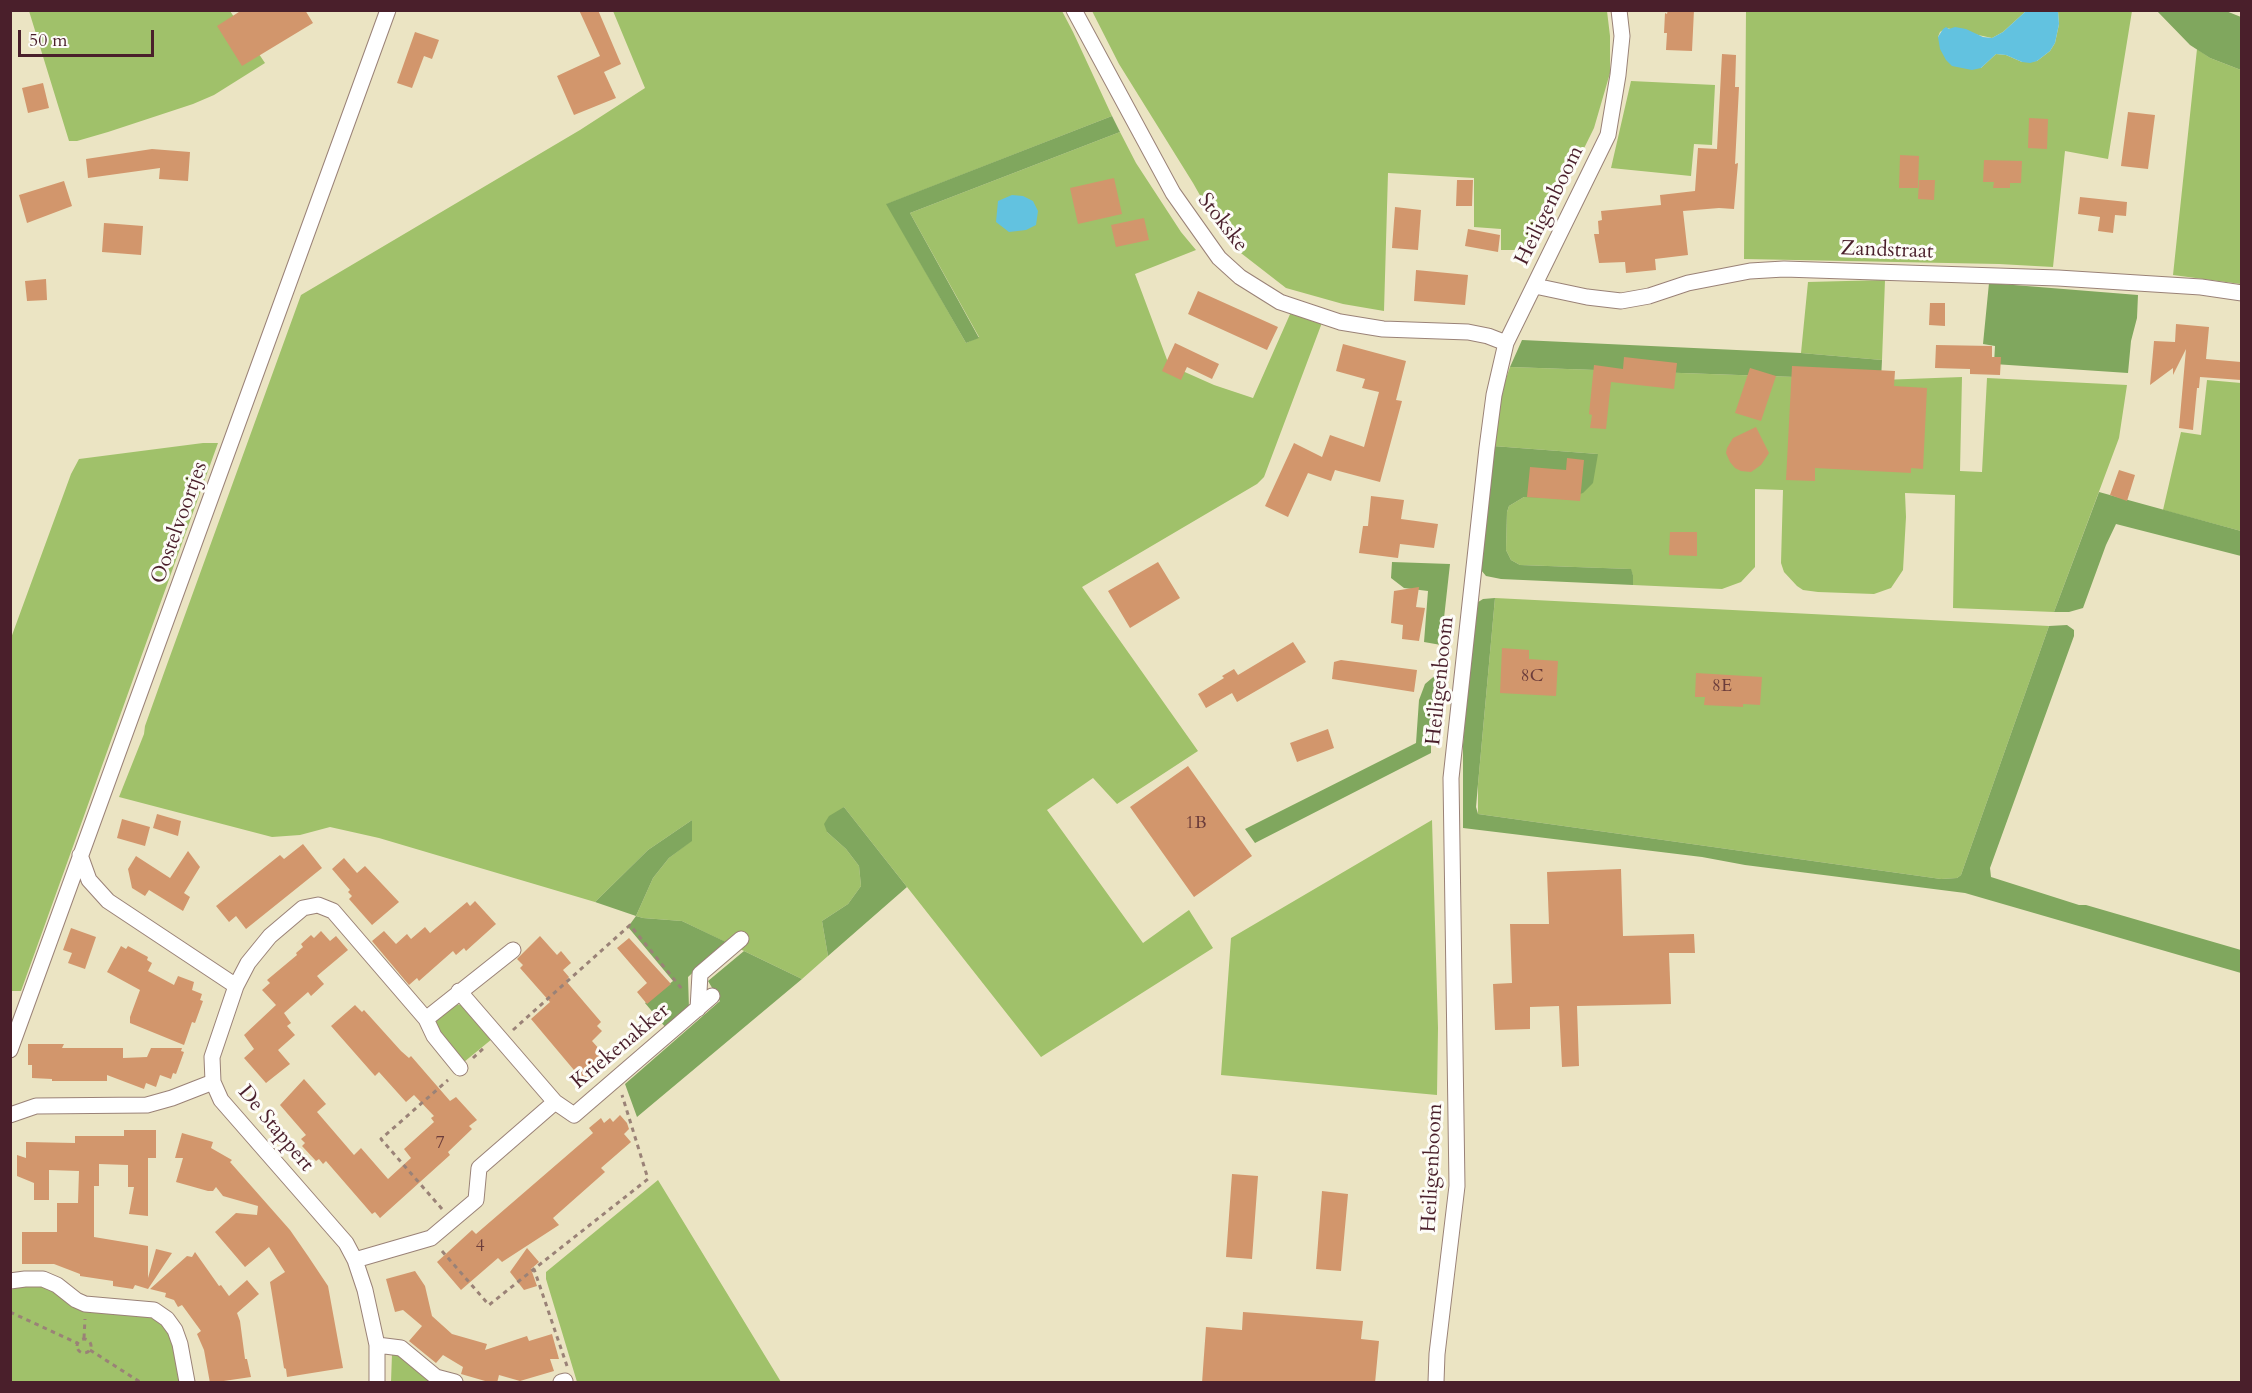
<!DOCTYPE html>
<style>
body{margin:0}
#map{position:relative;width:2252px;height:1393px;overflow:hidden;background:#ebe4c3;font-family:Cardo,serif}
canvas{display:block}
.frame{position:absolute;inset:0;border:12px solid #4a1f2b;pointer-events:none}
.scale{position:absolute;left:18px;top:30px;width:136px;height:27px;box-sizing:border-box;border:3px solid #4a1f2b;border-top:0;padding-left:8px;font-size:18px;line-height:21px;white-space:nowrap;color:#4a1f2b;-webkit-text-stroke:4px #fdfcf7;paint-order:stroke}
</style>
<div id="map">
<canvas width="2252" height="1393"></canvas>
<div class="frame"></div>
<div class="scale">50 m</div>
</div>
<script>
const context = document.querySelector('canvas').getContext('2d');
context.lineJoin = 'round';
function fillPath(path, color) { context.fillStyle = color; context.fill(path, 'evenodd'); }
const toPath = rows => new Path2D(rows.map(r => 'M' + r).join(''));
function trace(path, color, width, dash) { context.strokeStyle = color; context.lineWidth = width; context.lineCap = dash ? 'butt' : 'round'; context.setLineDash(dash || []); context.stroke(path); }
function drawText(font, color, halo, rows, align = 'center') {
  context.font = font + ' Cardo,serif'; context.lineWidth = 6; context.setLineDash([]); context.textBaseline = 'middle'; context.strokeStyle = halo; context.fillStyle = color; for (const [text, x, y, turn = 0] of rows) {
    context.save(); context.translate(x, y); context.rotate((+turn || 0) * Math.PI / 180); context.textAlign = isNaN(turn) ? turn : align; if (halo) context.strokeText(text, 0, 0); context.fillText(text, 0, 0); context.restore();
  }
}
fillPath(toPath([
 [29,11,230,11,265,63,214,95,193,104,108,132,77,141,69,141],
 [613,11,1062,11,1073,32,1112,116,887,204,966,343,979,337,910,213,1120,132,1136,163,1181,232,1196,250,1135,274,1169,365,1214,385,1253,398,1291,312,1323,320,1264,477,1257,484,1082,587,1198,751,1117,804,1093,778,1047,810,1143,943,1189,910,1213,948,1041,1057,844,807,827,832,846,849,859,866,861,886,848,904,822,921,828,956,802,979,682,921,643,918,636,916,653,878,669,858,691,841,692,820,648,850,595,902,379,838,330,827,300,835,272,837,119,797,144,734,145,726,165,670,301,295,580,130,645,88],
 [1092,11,1607,11,1610,36,1610,73,1594,128,1534,250,1501,250,1501,229,1474,227,1474,178,1388,173,1384,311,1343,304,1286,288,1237,250,1214,220,1193,183,1119,64],
 [1746,11,2026,11,2003,32,1992,38,1946,28,1940,32,1938,37,1981,68,1996,54,2006,55,2022,62,2037,61,2050,51,2055,43,2059,24,2058,11,2132,11,2108,159,2065,151,2053,267,1999,264,1744,259],
 [2197,49,2210,58,2241,70,2241,284,2173,275],
 [1631,81,1715,85,1712,145,1694,144,1691,176,1611,168],
 [1885,280,1882,360,1801,353,1808,282],
 [1510,367,1881,380,1962,377,1960,471,1982,472,1987,378,2127,385,2119,438,2054,612,1953,608,1955,495,1905,493,1906,517,1903,570,1891,588,1874,594,1818,592,1803,590,1797,586,1784,572,1781,563,1783,490,1755,489,1755,567,1741,582,1722,589,1633,585,1633,575,1630,569,1520,565,1511,560,1506,550,1507,512,1509,506,1524,497,1537,496,1598,454,1493,446,1499,399],
 [2207,380,2241,383,2241,531,2163,510,2181,432,2201,435],
 [203,443,218,443,21,991,11,991,11,638,71,474,79,459],
 [1495,598,2049,626,1961,875,1957,878,1941,879,1478,814,1478,784],
 [1432,820,1438,1028,1437,1095,1221,1075,1231,938],
 [453,1004,462,1005,492,1039,464,1062,438,1032,436,1020],
 [658,1180,781,1382,577,1382,546,1279,546,1272],
 [44,1285,155,1317,167,1329,177,1348,181,1382,11,1382,11,1291,15,1286],
 [396,1351,439,1382,391,1382,392,1354]
]), '#a0c16a');
fillPath(toPath([
 [2157,11,2226,11,2241,17,2241,70,2210,58,2190,45],
 [1112,116,1120,132,910,213,979,338,966,343,886,204],
 [1989,283,2138,295,2137,318,2131,341,2128,373,1994,364,1995,346,1983,344],
 [1522,340,1801,353,1882,360,1881,380,1510,367],
 [1493,446,1598,454,1593,483,1583,493,1567,498,1524,497,1509,506,1507,512,1506,550,1511,560,1520,565,1631,569,1633,575,1633,585,1501,579,1486,576,1481,570],
 [2099,492,2241,531,2241,556,2116,524,2106,545,2083,608,2069,612,2054,612],
 [1392,562,1450,564,1441,645,1424,642,1428,591,1404,588,1391,578],
 [1495,598,1478,784,1476,807,1478,814,1941,879,1957,878,1961,875,2049,626,2067,625,2074,630,2074,636,1990,868,1991,877,2079,905,2086,905,2241,950,2241,973,1965,893,1745,865,1702,857,1463,828,1463,744,1475,604,1483,599],
 [1438,673,1431,735,1431,753,1255,843,1245,829,1416,743,1419,700,1425,684],
 [844,807,907,887,828,956,822,921,848,904,861,886,859,866,846,849,827,832,824,824,829,816],
 [692,820,692,841,669,858,653,878,636,916,643,918,682,921,726,942,688,977,689,1009,666,1028,645,1003,673,981,628,927,636,916,595,902,648,850],
 [744,951,802,979,637,1117,625,1084,720,1001,708,981]
]), '#80a75e');
fillPath(toPath([
 [2026,11,2058,11,2059,24,2055,43,2050,51,2037,61,2030,63,2022,62,2006,55,1996,54,1981,68,1972,70,1952,66,1946,60,1940,49,1938,37,1943,29,1946,27,1949,29,1955,27,1966,29,1983,37,1992,38,2003,32],
 [1012,195,1023,196,1033,201,1038,211,1036,225,1026,230,1009,232,996,222,998,201]
]), '#62c2e0');
fillPath(toPath([
 [242,10,305,10,313,23,242,66,217,26],
 [579,10,598,10,621,64,604,72,616,98,574,115,557,76,600,56],
 [1668,10,1694,10,1692,51,1666,50,1667,33,1664,33,1665,13,1667,14],
 [415,32,439,40,432,59,424,56,412,88,397,83],
 [1722,54,1736,55,1735,87,1739,87,1735,164,1738,163,1734,209,1719,208,1683,211,1688,255,1655,259,1656,270,1626,273,1625,262,1599,263,1594,234,1599,234,1598,221,1602,220,1601,211,1661,205,1660,195,1695,191,1698,148,1717,149],
 [43,83,49,108,28,113,22,88],
 [2128,112,2155,115,2148,169,2121,166],
 [2029,118,2048,119,2047,149,2028,148],
 [152,149,190,152,188,181,159,179,160,168,88,178,86,159],
 [1900,155,1919,156,1918,188,1899,188],
 [1984,160,2022,161,2021,183,2010,183,2010,188,1993,188,1994,182,1983,182],
 [1114,178,1122,214,1078,224,1070,188],
 [1457,180,1473,180,1472,206,1456,206],
 [1919,180,1935,180,1934,200,1918,199],
 [64,181,72,206,27,223,19,195],
 [2080,197,2127,202,2126,216,2115,215,2113,233,2098,231,2100,217,2078,214],
 [1395,207,1421,210,1418,250,1392,248],
 [1144,218,1149,240,1116,247,1111,225],
 [104,223,143,226,141,255,102,252],
 [1468,229,1500,235,1498,252,1465,246],
 [1416,270,1468,275,1465,305,1414,301],
 [46,279,47,300,27,301,25,281],
 [1198,291,1278,327,1267,350,1188,314],
 [1930,303,1945,303,1945,326,1929,325],
 [2176,324,2209,327,2206,359,2241,362,2241,380,2200,377,2199,388,2197,388,2193,430,2179,428,2186,349,2173,375,2173,368,2150,385,2154,341,2175,342],
 [1175,343,1219,364,1212,379,1187,367,1181,380,1162,371],
 [1343,344,1406,361,1396,400,1402,401,1380,482,1335,470,1331,481,1308,473,1288,517,1265,506,1294,443,1322,457,1330,435,1364,447,1379,392,1362,388,1365,379,1336,371],
 [1936,345,1992,346,1992,357,2001,357,2000,375,1970,374,1970,369,1935,368],
 [1624,357,1677,363,1674,389,1611,382,1606,429,1590,428,1592,415,1589,414,1594,365,1623,369],
 [1792,366,1895,371,1894,386,1927,388,1923,469,1911,468,1911,473,1815,468,1815,481,1786,480],
 [1750,368,1776,376,1761,421,1735,413],
 [1756,427,1769,453,1761,465,1751,472,1741,471,1735,468,1730,462,1726,453,1727,448,1733,438],
 [1567,458,1584,460,1580,501,1527,497,1530,467,1566,470],
 [2119,470,2135,475,2127,501,2110,495],
 [1371,496,1404,500,1401,519,1438,524,1434,548,1400,544,1398,558,1359,553,1363,526,1368,526],
 [1670,532,1697,532,1697,556,1669,555],
 [1158,562,1180,598,1130,628,1108,591],
 [1419,587,1416,607,1425,608,1419,641,1402,639,1403,625,1391,623,1394,591],
 [1293,642,1306,662,1237,702,1232,693,1206,708,1198,694,1224,678,1222,676,1234,669,1238,675],
 [1502,648,1529,650,1529,659,1558,661,1556,696,1500,693],
 [1341,660,1417,670,1414,692,1332,679,1334,662],
 [1696,673,1762,677,1760,705,1743,704,1743,707,1704,705,1705,697,1695,697],
 [1328,729,1334,748,1297,762,1290,743],
 [1188,766,1252,856,1194,897,1130,807],
 [157,814,181,821,178,836,153,828],
 [122,819,150,827,145,846,117,838],
 [303,844,322,868,246,929,236,916,229,922,216,906,280,855,284,859],
 [188,851,200,867,184,893,190,897,183,911,149,890,145,896,132,888,128,869,136,856,170,878],
 [344,858,357,873,365,866,399,902,372,925,349,899,352,896,348,892,350,890,332,869],
 [1621,869,1623,936,1694,934,1695,953,1669,953,1671,1004,1577,1006,1579,1066,1562,1067,1559,1006,1530,1007,1530,1029,1495,1030,1493,984,1512,983,1510,924,1549,924,1547,872],
 [475,901,496,924,466,951,464,948,456,955,453,951,419,981,417,978,409,985,372,941,384,931,396,944,407,934,411,939,425,927,430,933,467,902,470,906],
 [71,928,96,937,85,969,68,963,72,953,63,950],
 [321,931,330,941,336,936,348,950,317,976,324,984,311,996,308,992,284,1013,291,1023,287,1026,295,1035,278,1050,290,1064,266,1083,244,1058,254,1049,244,1035,276,1005,262,990,270,983,267,980,297,955,296,953,303,947,301,944,311,935,314,938],
 [540,936,557,955,561,951,571,963,563,970,569,977,566,981,601,1022,597,1026,602,1031,592,1041,609,1060,584,1082,531,1019,550,1002,520,968,523,965,517,959],
 [629,938,671,984,647,1004,637,992,647,983,617,948],
 [121,946,126,949,128,946,148,957,147,960,152,963,148,971,174,985,178,976,194,982,192,990,202,994,200,1000,203,1001,195,1023,192,1022,184,1045,130,1023,130,1017,140,990,107,972],
 [355,1005,362,1012,364,1010,401,1051,409,1058,411,1056,450,1101,456,1097,477,1120,469,1126,472,1129,448,1152,450,1155,380,1218,375,1212,372,1214,326,1161,323,1164,319,1159,316,1161,302,1146,305,1143,301,1139,306,1135,280,1105,304,1079,326,1104,317,1112,354,1155,361,1148,388,1179,411,1158,404,1149,434,1122,431,1118,434,1116,414,1095,406,1102,379,1072,375,1076,331,1026],
 [28,1044,64,1044,62,1048,123,1048,123,1058,147,1057,151,1048,182,1048,181,1051,184,1052,176,1074,173,1073,171,1079,160,1075,156,1087,146,1083,144,1089,107,1075,107,1081,52,1081,52,1079,32,1078,32,1065,28,1065],
 [620,1115,627,1123,629,1129,624,1134,631,1142,601,1168,605,1172,553,1218,559,1225,502,1262,498,1258,461,1290,437,1262,472,1230,476,1234,593,1133,589,1128,601,1118,604,1123,610,1118,613,1122],
 [124,1130,156,1130,156,1158,148,1158,148,1216,129,1214,134,1187,128,1187,128,1165,99,1164,99,1186,94,1186,94,1237,148,1246,148,1278,156,1249,172,1253,148,1289,135,1285,133,1289,113,1286,113,1281,80,1276,80,1274,54,1264,22,1264,22,1232,57,1232,57,1203,78,1203,79,1171,49,1170,49,1200,34,1200,34,1183,17,1176,17,1155,26,1158,26,1142,75,1143,75,1136,124,1136],
 [182,1133,213,1142,211,1148,232,1160,230,1162,290,1230,308,1256,328,1286,343,1368,287,1377,286,1369,284,1368,270,1282,285,1272,269,1247,245,1267,215,1232,236,1213,257,1215,258,1206,223,1196,216,1187,213,1191,208,1191,176,1182,183,1158,175,1158],
 [1232,1174,1258,1176,1252,1259,1226,1257],
 [1322,1191,1348,1194,1341,1271,1316,1269],
 [527,1248,539,1262,531,1269,537,1286,524,1290,510,1272],
 [195,1252,219,1286,221,1285,229,1296,247,1280,259,1294,237,1313,240,1321,245,1359,247,1359,251,1377,210,1383,204,1350,197,1334,201,1331,182,1305,178,1307,174,1300,165,1297,166,1293,150,1289,187,1256,192,1257],
 [415,1271,425,1286,432,1316,452,1334,487,1344,485,1350,527,1336,529,1341,552,1334,559,1359,550,1359,554,1371,520,1381,499,1375,497,1383,492,1383,461,1374,463,1367,443,1355,436,1363,409,1341,422,1326,403,1310,395,1312,386,1279],
 [1243,1312,1363,1321,1361,1339,1379,1341,1375,1383,1202,1383,1206,1327,1242,1330]
]), '#d2966c');
const street = toPath([
 [1074,10,1173,193,1219,258,1240,277,1280,302,1340,322,1383,329,1468,332,1488,336,1506,343],
 [1535,286,1587,297,1621,301,1649,296,1688,283,1750,271,1784,269,2058,278,2201,287,2242,293],
 [80,855,89,880,108,901,236,986,212,1057,213,1082,221,1100,346,1243,355,1260,365,1290,377,1345,377,1382],
 [236,986,248,963,270,936,303,908,318,905,333,911,426,1019,434,1036,460,1068],
 [459,991,555,1102],
 [698,1009,700,974,741,939],
 [426,1019,513,950],
 [10,1050,388,10],
 [10,1115,36,1106,147,1105,172,1098,213,1082],
 [355,1260,431,1238,476,1200,479,1168,555,1102,574,1115,712,996],
 [10,1281,25,1279,43,1279,57,1285,76,1300,85,1304,154,1310,167,1319,175,1330,180,1344,187,1382],
 [377,1345,401,1348,436,1377,455,1382],
 [561,1382,565,1381],
 [1436,1382,1437,1354,1457,1186,1451,778,1487,448,1494,395,1506,343,1608,135,1618,75,1622,36,1619,10]
]);
trace(street, '#9a8277', 17);
trace(toPath([
 [513,1030,630,925,682,989],
 [473,1058,486,1046],
 [442,1209,381,1139,448,1080],
 [442,1251,489,1305,534,1269],
 [10,1312,77,1343],
 [84,1338,85,1319],
 '77 1346a7 7 0 1 1 14 0a7 7 0 1 1-14 0Z',
 [90,1350,140,1382],
 [567,1366,534,1269,648,1179,622,1095]
]), '#9a8277', 3, [4.5, 4.5]);
trace(street, '#fff', 15);
drawText('18px', '#6c3d3b', null, [
 ["8C",1532,677],
 ["8E",1722,687],
 ["1B",1196,824],
 ["7",440,1144],
 ["4",480,1247]
]);
drawText('21px', '#4a1f2b', '#fdfcf7', [
 ["Heiligenboom",1550,206,-64],
 ["Stokske",1222,223,52],
 ["Zandstraat",1887,251,2],
 ["Oostelvoortjes",180,523,-70],
 ["Heiligenboom",1441,681,-84],
 ["Kriekenakker",621,1047,-40],
 ["De Stappert",275,1129,50],
 ["Heiligenboom",1433,1168,-87]
]);
</script>
